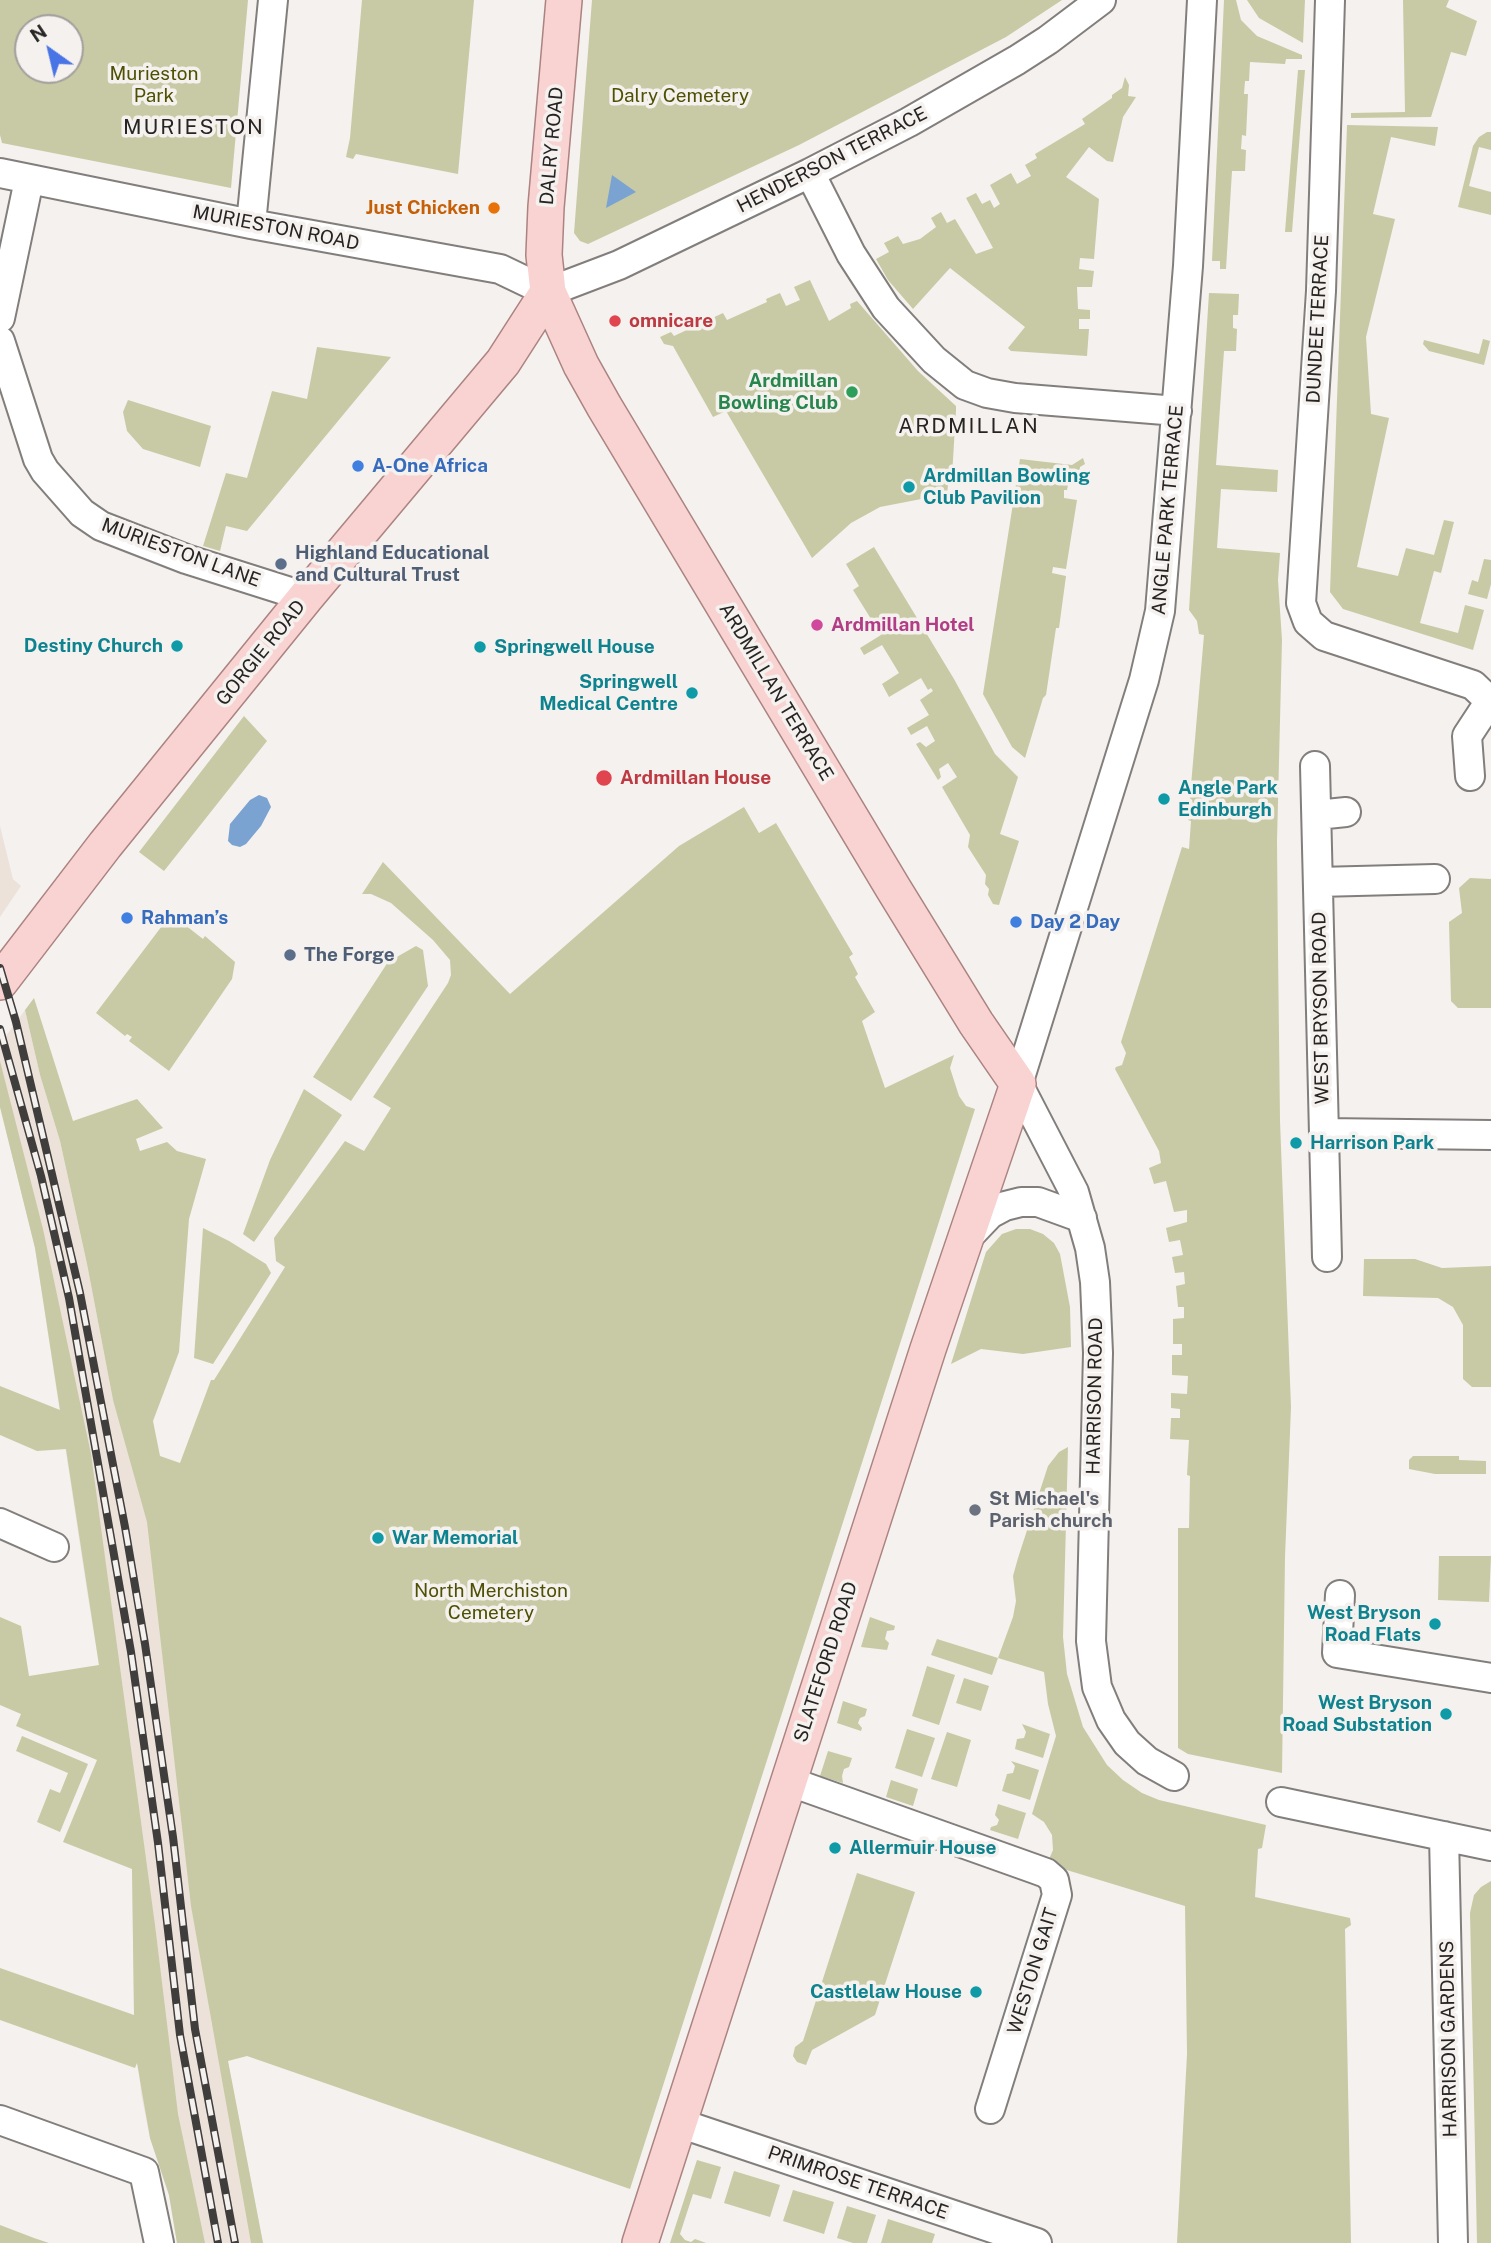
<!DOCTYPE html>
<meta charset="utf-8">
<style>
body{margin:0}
#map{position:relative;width:1491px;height:2243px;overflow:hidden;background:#f5f1ee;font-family:"Public Sans",sans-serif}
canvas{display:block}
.north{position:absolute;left:14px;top:14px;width:70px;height:70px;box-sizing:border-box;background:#f5f1ee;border:2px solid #a29f9d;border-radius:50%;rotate:326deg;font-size:19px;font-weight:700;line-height:28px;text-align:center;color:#262524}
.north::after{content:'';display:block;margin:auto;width:24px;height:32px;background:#4974e6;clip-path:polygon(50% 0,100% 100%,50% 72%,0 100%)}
</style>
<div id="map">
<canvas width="1491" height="2243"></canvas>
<div class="north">N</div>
</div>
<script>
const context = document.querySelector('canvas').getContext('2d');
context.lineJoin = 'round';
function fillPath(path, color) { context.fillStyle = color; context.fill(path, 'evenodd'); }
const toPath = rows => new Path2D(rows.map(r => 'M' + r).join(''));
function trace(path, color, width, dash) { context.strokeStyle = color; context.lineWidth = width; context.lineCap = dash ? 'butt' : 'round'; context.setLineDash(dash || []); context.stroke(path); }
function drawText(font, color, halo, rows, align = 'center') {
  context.font = font + ' "Public Sans",sans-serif'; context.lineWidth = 7; context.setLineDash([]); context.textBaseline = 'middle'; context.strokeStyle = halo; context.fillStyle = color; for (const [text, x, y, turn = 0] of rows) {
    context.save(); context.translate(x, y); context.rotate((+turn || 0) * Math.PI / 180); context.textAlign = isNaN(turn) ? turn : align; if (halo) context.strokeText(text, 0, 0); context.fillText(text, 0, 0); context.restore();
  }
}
fillPath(toPath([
 [0,826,13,879,21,886,0,917],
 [25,1010,40,1075,60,1141,87,1264,113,1400,172,1536,228,2061,263,2243,177,2243,169,2195,150,2138,141,2093,134,2016,132,1869,87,1591,35,1248,0,1107,0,1044]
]), '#ece2da');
fillPath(toPath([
 [0,0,248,0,231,188,2,143,0,135],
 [28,28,70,28,70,70,28,70],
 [362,0,474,0,458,174,356,154,353,159,346,157,350,138],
 [592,0,1062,0,1006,37,799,145,588,244,580,241,574,233],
 [1224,0,1236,0,1241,20,1257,36,1302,55,1302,59,1286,59,1285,64,1250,62,1249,81,1245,81,1244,94,1248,94,1246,136,1242,135,1241,149,1246,150,1245,171,1232,171,1226,269,1220,269,1220,261,1212,261],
 [1247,0,1305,0,1303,43,1259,18],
 [1403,0,1449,0,1446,7,1477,21,1466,56,1451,52,1431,117,1351,118,1351,113,1405,112],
 [1298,70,1305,70,1292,232,1285,232],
 [1125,77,1129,85,1128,96,1136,97,1123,117,1113,162,1107,161,1089,147,1066,177,1099,199,1094,259,1080,258,1079,269,1094,271,1092,287,1077,287,1078,309,1090,310,1090,319,1079,319,1079,329,1089,329,1087,356,1011,351,1008,348,1025,327,950,268,913,309,888,280,876,259,889,252,884,243,898,236,903,244,920,239,936,227,931,218,941,212,947,223,955,219,976,254,993,248,966,198,976,193,982,204,990,200,994,208,1000,204,990,185,1011,173,1017,184,1031,176,1025,165,1037,158,1035,154,1085,124,1082,119,1112,98,1112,95,1122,88],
 [1347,125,1438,127,1435,146,1391,137,1373,214,1395,219,1366,337,1371,414,1389,418,1357,567,1398,576,1406,548,1434,555,1444,520,1454,522,1441,573,1434,571,1420,623,1458,633,1465,605,1484,610,1473,650,1343,609,1330,592],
 [1487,132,1491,132,1491,150,1479,147,1469,186,1491,192,1491,215,1458,207,1473,146,1479,137],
 [810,280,829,321,851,308,850,304,857,301,918,371,956,406,956,410,952,476,949,476,947,494,880,507,851,523,812,558,726,411,713,417,673,346,664,344,660,337,671,332,674,336,723,313,727,320,767,302,766,299,780,293,786,306,800,300,794,287],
 [1209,293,1239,294,1238,315,1233,315,1233,328,1237,329,1236,351,1224,351,1216,465,1278,470,1277,492,1221,489,1217,548,1280,553,1278,580,1282,640,1277,841,1278,951,1280,1121,1291,1407,1285,1557,1282,1773,1188,1754,1178,1748,1178,1528,1189,1528,1190,1476,1187,1475,1189,1440,1170,1439,1171,1418,1180,1418,1180,1409,1171,1408,1171,1393,1187,1394,1188,1376,1172,1375,1172,1355,1182,1355,1182,1344,1173,1344,1173,1319,1184,1318,1184,1307,1178,1307,1176,1286,1185,1284,1184,1272,1175,1273,1172,1257,1183,1255,1180,1240,1169,1242,1166,1228,1187,1222,1187,1210,1174,1212,1166,1181,1154,1184,1149,1168,1161,1163,1159,1151,1115,1069,1116,1067,1122,1065,1126,1053,1121,1042,1182,847,1189,849,1191,821,1188,820,1204,635,1199,634,1197,621,1189,610],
 [1483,339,1490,341,1484,365,1429,351,1423,344,1424,340,1479,354],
 [317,347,391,357,247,531,226,526,220,551,203,546,226,473,247,478,272,391,307,399],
 [128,400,211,426,200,467,143,449,127,431,123,412],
 [1083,458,1085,464,1080,467,1078,481,1069,479,1067,490,1064,490,1064,498,1077,500,1066,569,1053,567,1052,573,1066,576,1059,628,1056,628,1046,695,1043,698,1025,758,1012,747,983,694,1020,459,1072,465],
 [874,547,954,679,995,754,1018,777,1000,834,1019,841,999,905,993,904,988,895,989,889,985,884,986,875,968,847,970,835,942,787,957,777,948,763,939,769,941,777,938,780,916,744,920,742,926,747,935,741,927,726,911,735,907,728,929,715,920,700,933,691,931,688,928,690,921,678,889,697,882,684,899,673,882,645,864,655,860,648,881,635,853,590,859,586,846,564],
 [1484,559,1491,560,1491,584,1487,599,1468,594,1472,580,1478,582],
 [244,716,267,741,164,871,139,852],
 [744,807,759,833,776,823,853,954,849,957,858,974,855,977,875,1012,862,1021,885,1088,954,1055,950,1068,959,1096,966,1106,975,1109,630,2189,247,2056,228,2061,263,2243,251,2243,191,1906,147,1522,113,1400,87,1264,60,1141,40,1075,25,1010,34,998,73,1121,137,1099,163,1128,136,1139,140,1151,167,1142,177,1151,206,1159,189,1219,179,1352,153,1421,160,1456,180,1463,211,1380,214,1380,285,1267,276,1261,274,1238,345,1141,364,1151,391,1108,373,1097,448,983,451,975,450,960,433,940,391,903,371,894,362,894,383,862,510,994,679,846],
 [1470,878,1491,879,1491,1008,1458,1008,1451,1001,1449,922,1462,913,1459,888],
 [171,914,203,939,205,936,235,962,232,979,169,1071,129,1041,132,1037,127,1034,125,1036,96,1013],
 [416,946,423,950,428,986,351,1101,313,1077,388,962],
 [0,1061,43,1229,91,1454,155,1925,178,2114,205,2243,177,2243,169,2195,150,2138,137,2063,135,2068,0,2020,0,1968,134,2015,132,1869,63,1842,97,1760,16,1726,21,1714,0,1705,0,1617,21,1626,29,1676,99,1665,66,1449,37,1451,0,1435,0,1386,60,1410,35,1248,0,1107],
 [304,1089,342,1115,254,1242,243,1234,270,1160],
 [203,1228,229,1241,266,1264,271,1273,213,1364,194,1358],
 [1016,1229,1030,1229,1043,1234,1054,1243,1060,1254,1070,1307,1071,1347,1023,1354,981,1349,951,1364,986,1252,1002,1234],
 [1364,1259,1415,1259,1442,1268,1491,1266,1491,1387,1472,1387,1463,1379,1463,1325,1453,1307,1438,1298,1363,1296],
 [1068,1447,1063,1637,1067,1674,1083,1727,1107,1765,1123,1780,1142,1793,1159,1800,1266,1825,1262,1848,1258,1849,1255,1897,1350,1918,1351,1925,1345,1929,1351,2243,1177,2243,1187,2054,1185,1906,1047,1864,1053,1850,1052,1835,1044,1822,1032,1814,1056,1736,1048,1704,1044,1672,998,1658,992,1675,931,1655,937,1639,998,1658,1013,1617,1016,1601,1013,1576,1018,1558,1048,1466,1059,1452],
 [1413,1456,1459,1456,1459,1460,1486,1461,1486,1474,1435,1474,1409,1469,1409,1460],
 [1439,1556,1491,1556,1489,1602,1438,1600],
 [870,1617,895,1626,894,1630,887,1631,885,1639,889,1643,887,1650,861,1647],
 [927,1666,955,1675,939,1725,912,1716],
 [964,1678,989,1686,981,1711,956,1703],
 [843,1701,867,1709,865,1716,860,1718,858,1723,862,1728,861,1731,837,1723],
 [1022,1724,1050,1734,1043,1758,1015,1749,1017,1739,1024,1738,1026,1732],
 [907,1729,935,1738,922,1777,895,1768],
 [947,1732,971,1740,957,1787,931,1779],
 [22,1736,88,1764,60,1832,37,1822,50,1789,60,1793,68,1773,16,1751],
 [828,1751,852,1758,849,1767,844,1769,842,1776,843,1783,820,1776],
 [1011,1761,1039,1770,1030,1800,1002,1791,1007,1774,1013,1773,1015,1766],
 [891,1780,918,1789,913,1806,886,1797],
 [998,1804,1026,1813,1018,1839,990,1830,991,1827,997,1825,999,1820,995,1815],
 [857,1873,915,1892,875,2015,812,2050,806,2065,797,2062,793,2056,795,2047,803,2041],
 [1491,1881,1491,2243,1477,2243,1470,1913,1474,1895,1481,1887],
 [697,2160,721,2167,711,2199,693,2194,680,2234,685,2240,691,2242,695,2239,706,2243,670,2243],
 [734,2171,780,2185,770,2217,724,2203],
 [793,2190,834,2202,824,2234,783,2221],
 [847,2206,876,2215,867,2243,853,2243,837,2238],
 [888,2219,935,2234,932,2243,881,2243],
 [0,2225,34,2238,49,2243,0,2243]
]), '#c7caa4');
fillPath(toPath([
 [612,175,636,192,606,208],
 [259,795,267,798,271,807,261,826,246,844,240,847,232,845,228,841,230,824,250,800]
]), '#7aa3d2');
const minor = toPath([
 [1330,0,1321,291,1301,603,1308,622,1324,636,1473,685,1491,702],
 [0,173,251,224,500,269,548,292,619,265,810,173,909,122,1017,60,1048,40,1101,0],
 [810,173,851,254,886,308,934,360,965,385,987,393,1015,398,1177,411],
 [251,224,273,0],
 [0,318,29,180],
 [0,341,38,459,45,471,82,513,101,526,186,559,306,597],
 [1315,766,1327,1257],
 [1470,776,1467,736,1490,701],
 [1317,815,1346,812],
 [1318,882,1435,879],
 [1324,1133,1491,1135],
 [967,1238,990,1214,1005,1206,1021,1202,1038,1202,1082,1218],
 [0,1523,54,1547],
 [1340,1595,1337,1653,1491,1678],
 [1174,1776,1147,1761,1127,1743,1111,1720,1097,1687,1091,1641,1098,1353,1095,1282,1090,1248,1074,1192,1018,1084,1144,680,1160,611,1188,266,1202,0],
 [788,1781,1035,1869,1046,1873,1054,1880,1057,1895,990,2109],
 [1281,1802,1491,1846],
 [1444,1836,1453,2243],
 [0,2120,144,2172,159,2243],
 [679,2123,1037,2243]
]);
const major = toPath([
 [564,0,546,207,544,255,548,292,581,365,604,406,893,888,976,1023,1018,1084,928,1349,640,2243],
 [0,982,105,845,306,597,503,362,548,292]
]);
trace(minor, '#827e7c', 32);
trace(major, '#ab8380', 38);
trace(minor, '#fff', 28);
trace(major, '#f8d3d1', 35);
const rail = toPath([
 [0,968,16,1022,80,1293,125,1527,145,1644,173,1837,195,2029,235,2243],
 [0,1029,41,1176,69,1298,131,1652,158,1843,180,2035,218,2243]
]);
trace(rail, '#3f3e3d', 8);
trace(rail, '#f5f1ee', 5, [16]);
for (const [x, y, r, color] of [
 [494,208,7,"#e8710a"],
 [615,321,7,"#e0444e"],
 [852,392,7,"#2e9e5b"],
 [358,466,7,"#3f7fe0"],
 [909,487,7,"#0f9aa8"],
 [281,564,7,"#5c6f8a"],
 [817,625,7,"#d1479c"],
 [177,646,7,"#0f9aa8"],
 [480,647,7,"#0f9aa8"],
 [692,693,7,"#0f9aa8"],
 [604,778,9,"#e0444e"],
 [1164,799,7,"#0f9aa8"],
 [127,918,7,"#3f7fe0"],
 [1016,922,7,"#3f7fe0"],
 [290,955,7,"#5c6f8a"],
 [1296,1143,7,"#0f9aa8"],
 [975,1510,7,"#6b7280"],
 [378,1538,7,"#0f9aa8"],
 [1435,1624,7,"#0f9aa8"],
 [1446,1714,7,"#0f9aa8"],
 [835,1848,7,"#0f9aa8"],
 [976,1992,7,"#0f9aa8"]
]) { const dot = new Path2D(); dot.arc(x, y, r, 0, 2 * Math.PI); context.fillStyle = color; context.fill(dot); trace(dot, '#f5f1ee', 2.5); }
drawText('19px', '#4e5003', '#f5f1ee', [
 ["Murieston",154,74],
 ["Park",154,96],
 ["Dalry Cemetery",680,96],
 ["North Merchiston",491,1591],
 ["Cemetery",491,1613]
]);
drawText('19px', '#262524', '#f5f1ee', [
 ["DALRY ROAD",552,146,-85],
 ["HENDERSON TERRACE",832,160,-27],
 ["MURIESTON ROAD",276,228,11],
 ["DUNDEE TERRACE",1318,319,-87],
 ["ANGLE PARK TERRACE",1168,510,-85],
 ["MURIESTON LANE",181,553,20],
 ["GORGIE ROAD",261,653,-51],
 ["ARDMILLAN TERRACE",776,692,59],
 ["WEST BRYSON ROAD",1321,1008,-91],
 ["HARRISON ROAD",1095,1396,-89],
 ["SLATEFORD ROAD",826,1662,-72],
 ["WESTON GAIT",1033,1971,-73],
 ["HARRISON GARDENS",1449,2039,-91],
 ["PRIMROSE TERRACE",858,2183,19]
]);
drawText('bold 19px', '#c56008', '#f5f1ee', [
 ["Just Chicken",480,208]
], 'right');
drawText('bold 19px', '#be3a42', '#f5f1ee', [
 ["omnicare",629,321],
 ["Ardmillan House",620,778]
], 'left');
drawText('bold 19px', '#27864d', '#f5f1ee', [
 ["Ardmillan",838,381],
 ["Bowling Club",838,403]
], 'right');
drawText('bold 19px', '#366cbe', '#f5f1ee', [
 ["A-One Africa",372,466],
 ["Rahman’s",141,918],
 ["Day 2 Day",1030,922]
], 'left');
drawText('bold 19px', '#0d838f', '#f5f1ee', [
 ["Ardmillan Bowling",923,476],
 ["Club Pavilion",923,498],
 ["Destiny Church",163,646,"right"],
 ["Springwell House",494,647],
 ["Springwell",678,682,"right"],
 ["Medical Centre",678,704,"right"],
 ["Angle Park",1178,788],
 ["Edinburgh",1178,810],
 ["Harrison Park",1310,1143],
 ["War Memorial",392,1538],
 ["West Bryson",1421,1613,"right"],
 ["Road Flats",1421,1635,"right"],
 ["West Bryson",1432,1703,"right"],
 ["Road Substation",1432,1725,"right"],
 ["Allermuir House",849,1848],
 ["Castlelaw House",962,1992,"right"]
], 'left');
drawText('bold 19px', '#4e5e75', '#f5f1ee', [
 ["Highland Educational",295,553],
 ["and Cultural Trust",295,575],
 ["The Forge",304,955]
], 'left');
drawText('bold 19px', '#b23c85', '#f5f1ee', [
 ["Ardmillan Hotel",831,625]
], 'left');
drawText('bold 19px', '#5b616d', '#f5f1ee', [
 ["St Michael's",989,1499],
 ["Parish church",989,1521]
], 'left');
context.letterSpacing = '2px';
drawText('21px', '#262524', '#f5f1ee', [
 ["MURIESTON",194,128],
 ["ARDMILLAN",969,427]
]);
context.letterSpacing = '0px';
</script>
